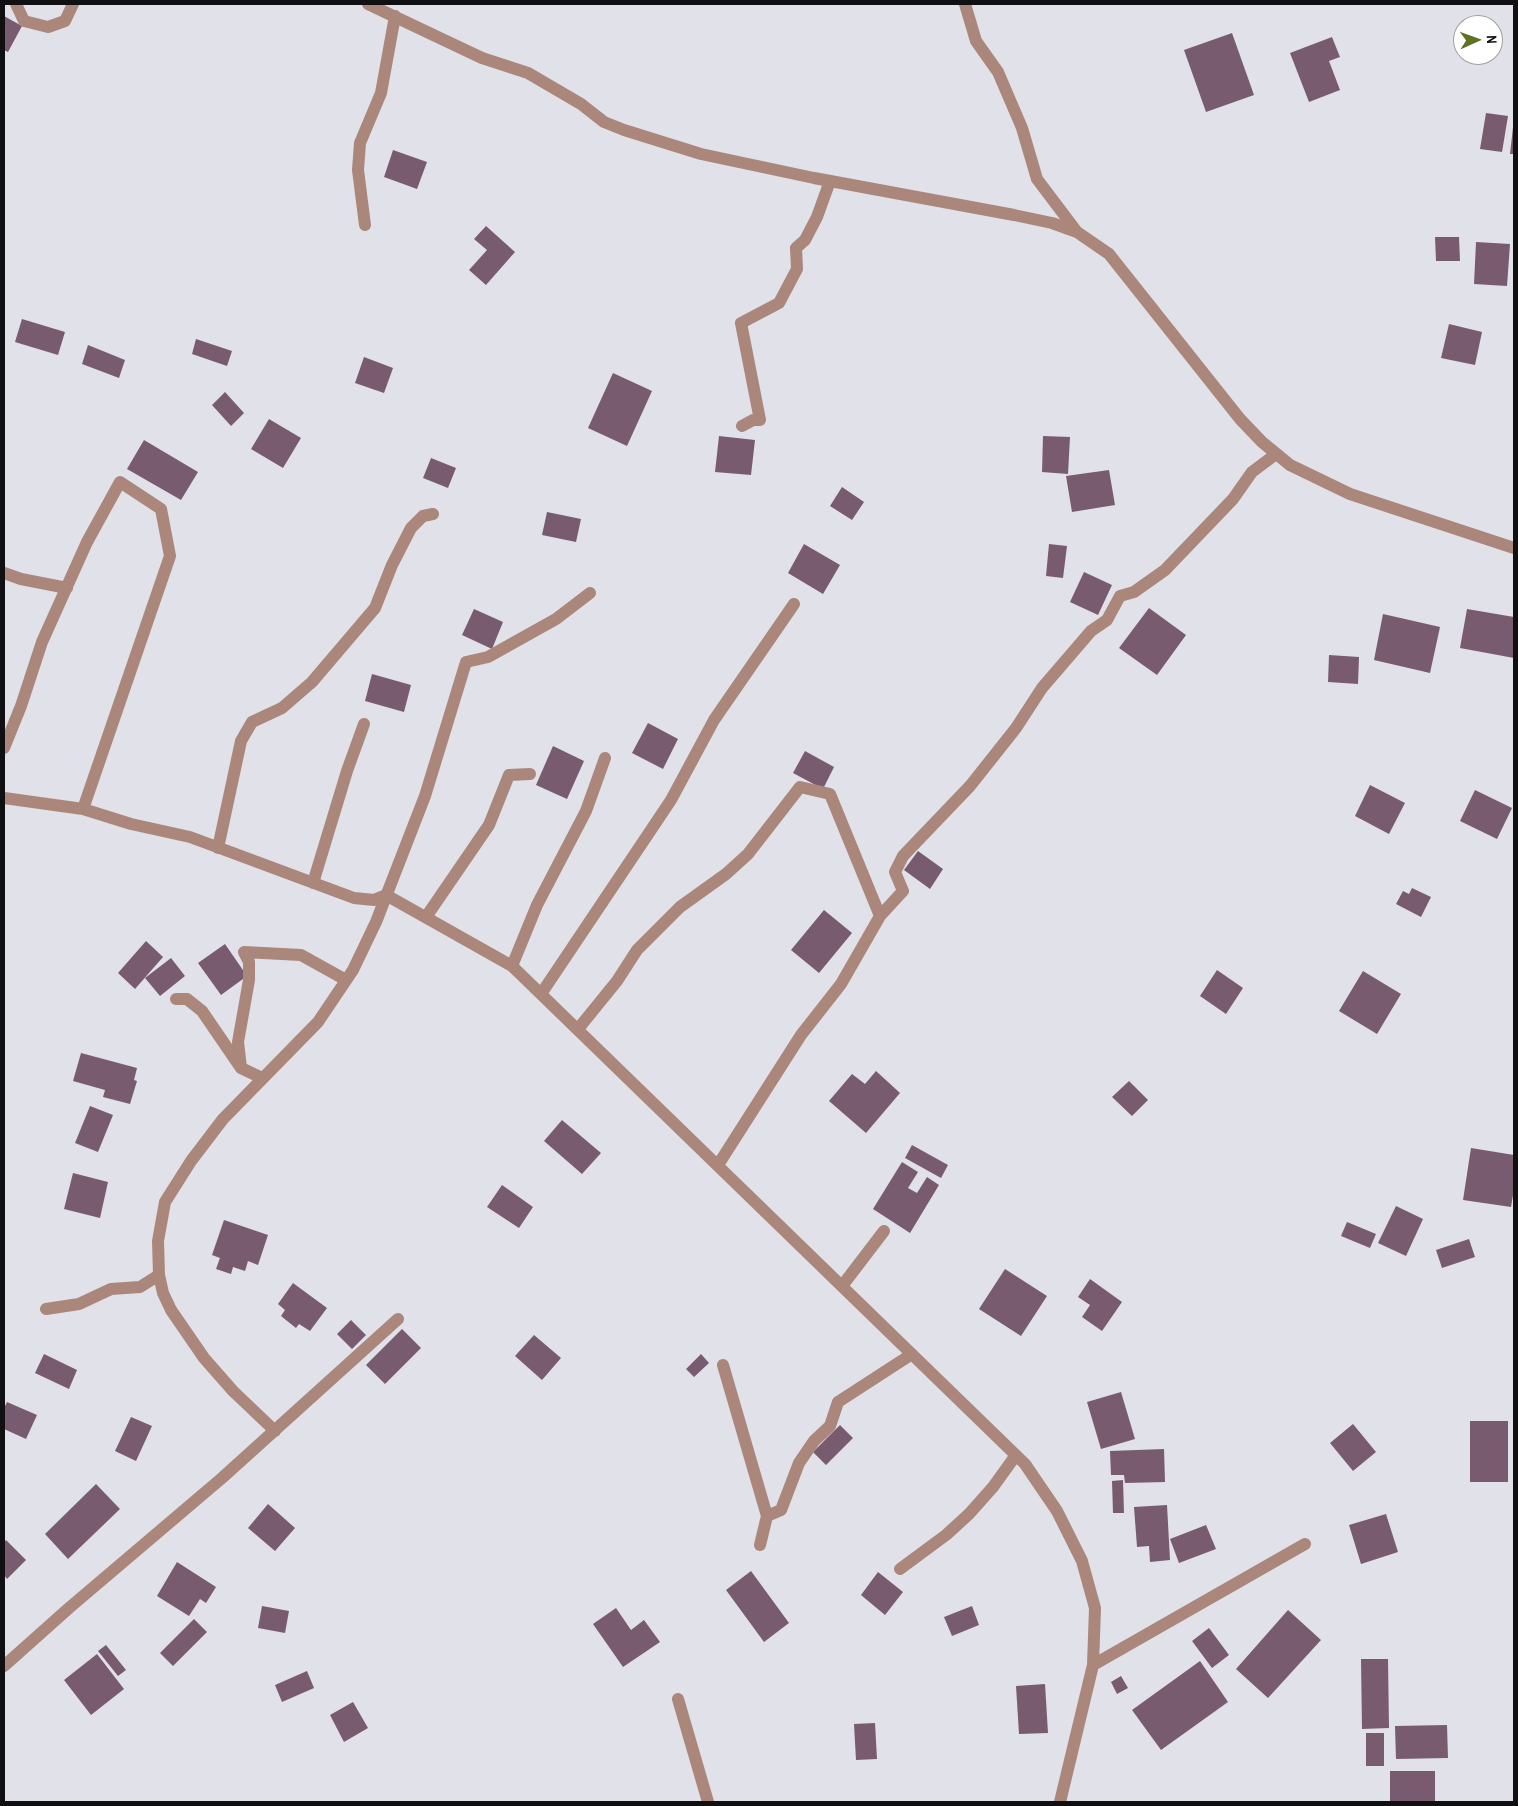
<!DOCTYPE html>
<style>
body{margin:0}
#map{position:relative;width:1518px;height:1806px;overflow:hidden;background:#e0e1e9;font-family:"Archivo Narrow",sans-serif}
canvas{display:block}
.frame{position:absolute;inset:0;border:5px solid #101013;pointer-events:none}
.north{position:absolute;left:1453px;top:15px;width:50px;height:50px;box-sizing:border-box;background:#fff;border:1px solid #9f9fa1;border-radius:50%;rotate:88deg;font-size:14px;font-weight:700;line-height:20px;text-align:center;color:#101013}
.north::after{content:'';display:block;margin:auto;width:18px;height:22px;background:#5e7222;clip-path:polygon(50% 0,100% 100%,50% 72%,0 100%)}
</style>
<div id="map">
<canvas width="1518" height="1806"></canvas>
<div class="frame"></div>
<div class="north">N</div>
</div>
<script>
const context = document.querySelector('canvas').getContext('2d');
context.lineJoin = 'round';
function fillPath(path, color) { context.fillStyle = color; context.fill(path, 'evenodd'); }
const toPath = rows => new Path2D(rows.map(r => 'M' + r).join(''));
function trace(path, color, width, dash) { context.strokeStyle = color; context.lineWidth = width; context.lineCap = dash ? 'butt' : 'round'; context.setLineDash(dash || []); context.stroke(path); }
fillPath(toPath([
 [4,16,22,26,8,52,4,50],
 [1232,33,1254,95,1206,112,1184,50],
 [1332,37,1340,57,1329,61,1340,90,1309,102,1290,53],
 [1486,113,1508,116,1502,152,1480,149],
 [1513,127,1514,127,1514,154,1510,154],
 [393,150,427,162,417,189,384,177],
 [486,226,515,252,486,285,469,270,487,250,474,239],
 [1435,237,1459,237,1460,261,1436,261],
 [1476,242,1510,244,1507,286,1474,284],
 [22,319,65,332,58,355,15,342],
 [1449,324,1482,332,1475,365,1441,358],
 [196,339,232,351,227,366,192,354],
 [88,345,125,360,119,378,82,364],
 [364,357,393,368,384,393,355,383],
 [613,373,652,391,627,446,588,428],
 [225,392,244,413,231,426,212,405],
 [269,419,301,438,283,468,251,449],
 [719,436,755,440,751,475,715,472],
 [1043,436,1070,437,1068,474,1042,472],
 [144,440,198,472,181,500,127,469],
 [431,458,456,468,448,488,423,478],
 [1109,470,1115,505,1072,512,1066,476],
 [842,487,864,502,852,520,830,506],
 [547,512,581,519,576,542,542,535],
 [804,544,840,565,823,594,788,573],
 [1049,544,1067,546,1063,578,1046,576],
 [1084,572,1112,585,1098,615,1070,602],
 [1149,608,1186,635,1157,675,1119,648],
 [474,609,503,622,492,649,462,635],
 [1467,609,1514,617,1514,658,1460,648],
 [1383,614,1440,627,1430,673,1374,660],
 [1329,655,1359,657,1358,684,1328,682],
 [372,674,411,685,404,712,365,701],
 [648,723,678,739,663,769,632,753],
 [553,746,584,761,567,799,536,785],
 [805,751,834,767,823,789,793,773],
 [1370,785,1405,803,1389,834,1355,816],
 [1475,790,1512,808,1497,839,1460,821],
 [918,851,943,869,930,889,904,870],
 [1412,888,1431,897,1421,917,1396,904,1403,891,1409,894],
 [824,910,852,933,819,973,791,950],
 [146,941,163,957,135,989,118,973],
 [225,944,247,976,221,995,198,963],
 [171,958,185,976,160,996,145,978],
 [1217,970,1243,988,1226,1014,1200,996],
 [1363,971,1401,994,1377,1034,1339,1011],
 [81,1053,137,1068,134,1080,137,1081,130,1104,103,1097,105,1090,73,1081],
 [876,1071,900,1093,866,1133,829,1101,852,1074,865,1084],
 [1129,1081,1148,1100,1132,1116,1112,1097],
 [90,1106,113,1115,98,1152,75,1143],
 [562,1120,601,1153,582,1174,544,1141],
 [912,1145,948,1165,941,1178,905,1158],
 [1471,1148,1514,1155,1514,1189,1511,1207,1463,1200],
 [902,1162,918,1172,908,1188,917,1193,927,1177,939,1185,910,1233,873,1209],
 [73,1173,108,1182,100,1218,64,1209],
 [502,1185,533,1207,519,1228,487,1207],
 [1396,1206,1423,1219,1406,1256,1378,1243],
 [224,1220,268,1235,258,1265,248,1261,245,1271,233,1267,231,1274,216,1269,220,1258,212,1255],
 [1347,1222,1376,1234,1370,1248,1341,1236],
 [1469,1239,1475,1257,1442,1268,1436,1250],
 [1005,1269,1047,1296,1021,1336,979,1309],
 [1090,1279,1122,1302,1102,1331,1082,1317,1090,1305,1078,1297],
 [293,1283,327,1308,310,1331,299,1324,296,1328,281,1316,285,1310,278,1304],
 [351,1320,366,1335,352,1349,337,1334],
 [402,1329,421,1348,385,1384,366,1365],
 [534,1335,561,1358,542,1380,515,1356],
 [44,1354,77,1370,69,1389,35,1373],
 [701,1354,709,1363,694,1377,686,1369],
 [1121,1392,1135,1439,1101,1449,1087,1402],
 [7,1402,37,1415,26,1439,4,1429,4,1408],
 [131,1417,152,1426,136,1461,115,1451],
 [1470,1421,1508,1421,1508,1482,1470,1482],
 [1353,1424,1376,1452,1353,1471,1330,1443],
 [840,1425,853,1438,826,1465,813,1452],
 [1164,1449,1165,1482,1125,1483,1124,1475,1111,1475,1110,1451],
 [1123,1480,1124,1513,1113,1513,1112,1481],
 [96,1484,120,1509,68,1559,45,1534],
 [268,1504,295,1528,275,1551,248,1528],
 [1167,1505,1170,1560,1150,1562,1149,1546,1137,1547,1134,1507],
 [1386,1514,1398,1552,1361,1564,1349,1525],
 [1206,1525,1216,1549,1179,1563,1170,1539],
 [6,1540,26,1560,7,1579,4,1575,4,1543],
 [177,1562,216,1587,206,1603,200,1599,189,1616,157,1596],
 [751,1571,789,1623,764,1642,726,1590],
 [878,1572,903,1592,885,1615,861,1595],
 [262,1606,289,1611,285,1633,258,1628],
 [972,1606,979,1625,952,1636,944,1617],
 [616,1608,631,1630,644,1620,660,1642,623,1667,593,1624],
 [1288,1610,1321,1640,1268,1698,1236,1669],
 [194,1619,207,1632,173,1666,160,1653],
 [1209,1628,1229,1655,1212,1668,1192,1641],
 [106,1645,126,1670,118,1676,98,1651],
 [97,1654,124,1689,91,1715,64,1680],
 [1361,1659,1388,1659,1389,1728,1362,1729],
 [1200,1661,1228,1702,1161,1750,1132,1710],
 [307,1671,314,1688,282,1702,275,1685],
 [1121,1676,1128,1688,1117,1694,1111,1682],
 [1045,1684,1048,1733,1019,1734,1016,1686],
 [353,1702,368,1728,344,1742,330,1715],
 [875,1723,877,1759,856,1760,854,1724],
 [1447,1725,1448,1758,1396,1759,1395,1726],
 [1366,1733,1384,1733,1384,1766,1366,1766],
 [1390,1771,1435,1771,1435,1802,1390,1802]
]), '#795b6f');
trace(toPath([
 [16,4,24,21,48,27,65,21,73,4],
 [368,4,482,58,528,73,581,104,604,122,624,130,701,154,814,178,1014,215,1052,223,1077,232,1109,254,1240,419,1262,442,1290,465,1350,494,1514,548],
 [965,4,976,41,998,72,1022,128,1037,179,1077,232],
 [365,225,358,170,360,143,381,93,395,16],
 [742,426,753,420,760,420,741,323,779,303,797,269,796,248,805,240,817,217,830,181],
 [4,573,21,579,67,588],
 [4,748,21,706,42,642,87,542,120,482,161,509,170,556,83,809],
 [4,798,83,809,131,824,190,837,354,898,374,900,386,895,512,966,1025,1464,1057,1511,1082,1561,1095,1608,1093,1665],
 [218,848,241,741,252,722,282,708,312,682,375,608,392,565,411,528,423,516,433,514],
 [313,883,347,771,364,724],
 [426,917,489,825,509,775,530,774],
 [512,966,537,905,586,811,605,758],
 [541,994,671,800,714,720,794,604],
 [176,999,187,999,202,1011,241,1068,262,1078],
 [578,1029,617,981,637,950,680,907,726,874,748,854,800,787,830,794,880,916],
 [241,1068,238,1042,249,980,249,962,244,952,301,955,346,980],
 [718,1165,801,1035,841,984,880,916,903,891,895,872,903,856,970,786,1016,728,1042,688,1091,631,1107,620,1120,596,1134,592,1165,570,1233,499,1252,472,1276,454],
 [842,1286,884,1231],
 [46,1309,79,1304,111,1289,140,1287,159,1275],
 [723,1365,767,1516],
 [275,1431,233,1391,204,1358,171,1310,163,1293,159,1275,158,1241,165,1202,191,1161,223,1119,318,1022,353,970,376,922,425,796,466,662,488,657,556,619,590,593],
 [760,1545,767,1516,781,1510,799,1463,814,1441,830,1426,838,1402,912,1354],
 [900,1569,946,1535,969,1514,993,1487,1016,1455],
 [4,1666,69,1608,222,1478,398,1319],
 [678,1699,708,1802],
 [1060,1802,1093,1665,1305,1544]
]), '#ab867a', 12);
</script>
